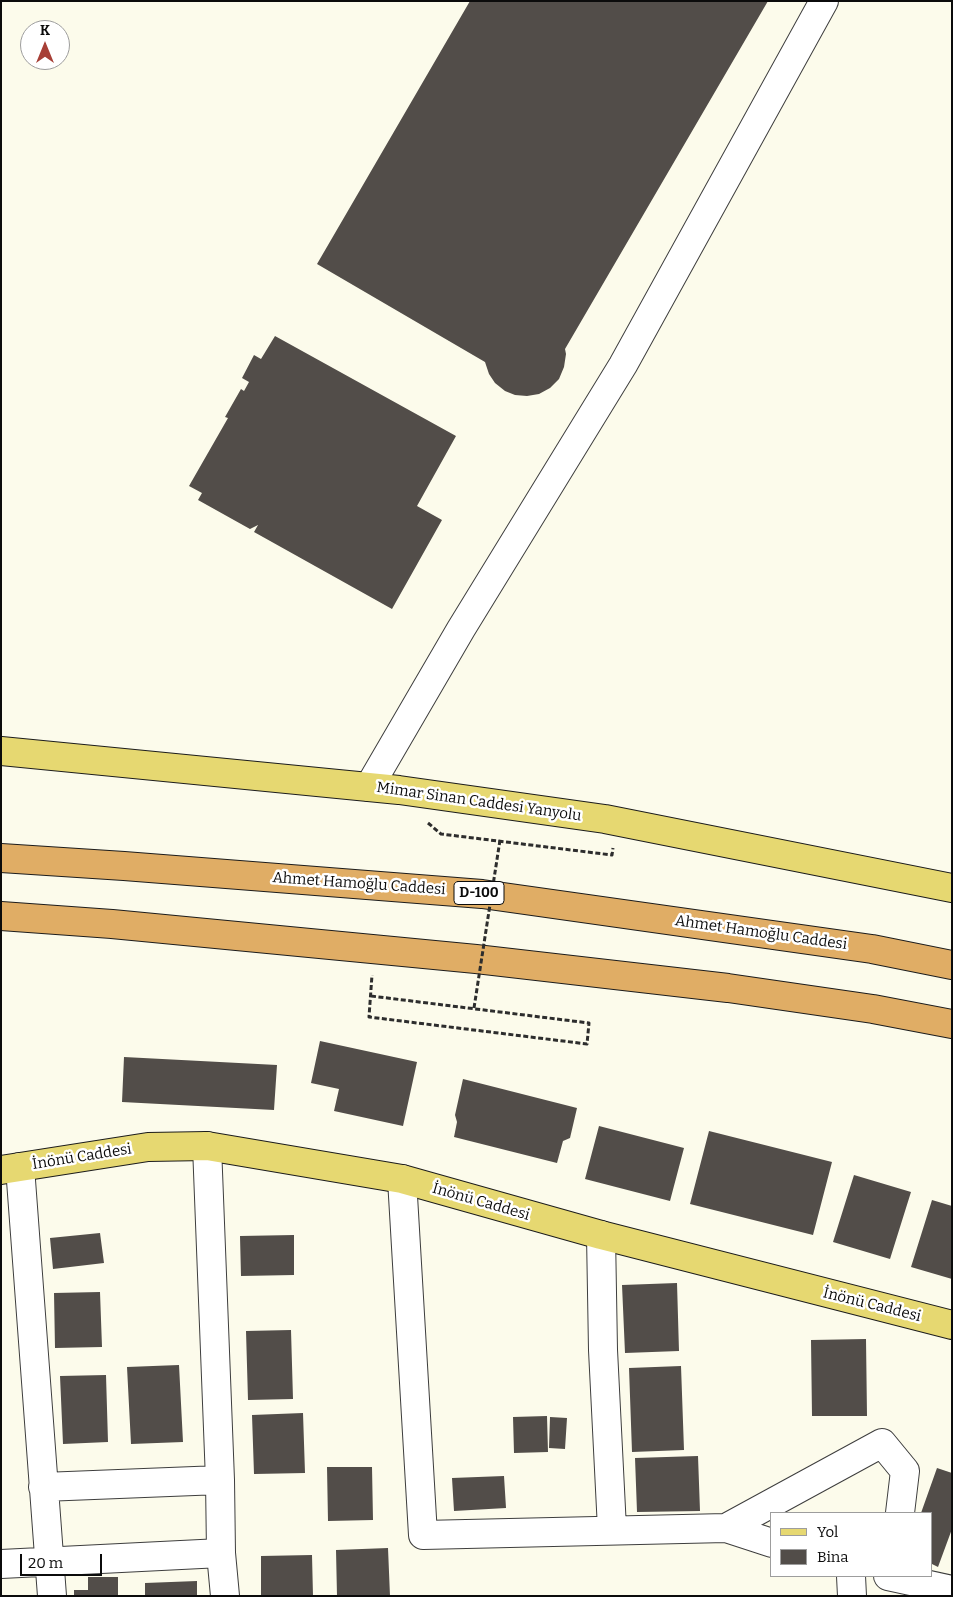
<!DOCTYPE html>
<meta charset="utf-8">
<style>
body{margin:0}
#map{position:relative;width:953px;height:1597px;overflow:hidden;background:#fcfbeb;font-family:Bitter,serif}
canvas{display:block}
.frame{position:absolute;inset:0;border:2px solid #0b0b0b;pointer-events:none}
.legend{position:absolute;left:770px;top:1512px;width:162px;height:65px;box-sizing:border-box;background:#fff;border:1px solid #9d9d9d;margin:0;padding:6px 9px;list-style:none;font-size:15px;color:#0b0b0b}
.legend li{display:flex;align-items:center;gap:10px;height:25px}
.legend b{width:25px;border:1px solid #9d9d9d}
.north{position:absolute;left:20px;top:20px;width:50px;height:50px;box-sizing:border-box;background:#fff;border:1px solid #9d9d9d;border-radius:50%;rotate:0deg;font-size:14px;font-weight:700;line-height:20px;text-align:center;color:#0b0b0b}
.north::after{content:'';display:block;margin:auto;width:18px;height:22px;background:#a73f36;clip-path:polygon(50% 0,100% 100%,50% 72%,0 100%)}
.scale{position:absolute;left:20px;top:1554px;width:82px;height:22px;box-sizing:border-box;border:2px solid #0b0b0b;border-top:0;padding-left:6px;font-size:15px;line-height:18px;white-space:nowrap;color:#0b0b0b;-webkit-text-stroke:4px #fff;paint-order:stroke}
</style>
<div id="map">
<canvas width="953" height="1597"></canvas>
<div class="frame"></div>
<ul class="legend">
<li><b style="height:6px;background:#e6d871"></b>Yol</li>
<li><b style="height:14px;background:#524d49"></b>Bina</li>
</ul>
<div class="north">K</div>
<div class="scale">20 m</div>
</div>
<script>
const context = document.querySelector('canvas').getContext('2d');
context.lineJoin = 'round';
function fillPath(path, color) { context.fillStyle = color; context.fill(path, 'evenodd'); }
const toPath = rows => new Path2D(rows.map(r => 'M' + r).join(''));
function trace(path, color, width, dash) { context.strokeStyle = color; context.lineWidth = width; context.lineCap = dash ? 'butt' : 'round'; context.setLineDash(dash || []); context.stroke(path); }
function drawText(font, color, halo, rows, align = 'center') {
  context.font = font + ' Bitter,serif'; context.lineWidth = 5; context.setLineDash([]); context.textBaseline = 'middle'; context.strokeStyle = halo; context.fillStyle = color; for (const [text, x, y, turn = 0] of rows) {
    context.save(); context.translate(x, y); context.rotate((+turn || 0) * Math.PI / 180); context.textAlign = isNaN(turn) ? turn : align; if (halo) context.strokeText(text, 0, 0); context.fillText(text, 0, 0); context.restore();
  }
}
fillPath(toPath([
 [470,1,768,1,565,349,566,354,564,367,559,379,550,388,539,394,527,396,515,395,505,391,495,383,489,374,485,362,317,264],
 [275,336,456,436,417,506,442,520,392,609,254,532,258,525,250,529,198,500,202,493,189,486,228,418,225,417,241,389,244,391,249,382,242,378,254,355,261,359],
 [320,1041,417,1062,403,1126,334,1111,339,1089,311,1083],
 [124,1057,277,1065,274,1110,122,1102],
 [463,1079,577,1108,570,1138,563,1141,557,1163,454,1137,457,1122,455,1115],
 [599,1126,684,1148,670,1201,585,1179],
 [709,1131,832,1162,813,1235,690,1204],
 [854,1175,911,1192,890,1259,833,1242],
 [932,1200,952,1206,952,1279,911,1267],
 [100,1233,104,1263,53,1269,50,1238],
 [294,1235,294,1275,241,1276,240,1236],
 [677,1283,679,1351,625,1353,622,1285],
 [100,1292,102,1347,55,1348,54,1293],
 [291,1330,293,1399,248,1400,246,1331],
 [866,1339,867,1416,812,1416,811,1340],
 [179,1365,183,1442,131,1444,127,1367],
 [681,1366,684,1450,632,1452,629,1368],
 [106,1375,108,1442,63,1444,60,1376],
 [303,1413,305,1473,254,1474,252,1415],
 [547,1416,548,1452,514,1453,513,1417],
 [550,1417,567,1418,565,1449,549,1448],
 [698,1456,700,1511,637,1512,635,1458],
 [327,1467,372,1467,373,1520,328,1521],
 [937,1468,952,1473,952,1529,938,1567,932,1564,932,1513,921,1513],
 [504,1476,506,1508,454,1511,452,1478],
 [388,1548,390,1596,337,1596,336,1550],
 [312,1555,313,1596,261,1596,261,1556],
 [88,1577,118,1577,118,1596,74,1596,74,1590,88,1590],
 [197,1581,197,1596,145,1596,145,1583]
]), '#524d49');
const minor = toPath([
 [369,787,461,629,623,365,824,1],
 [207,1146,220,1480,221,1553,225,1596],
 [20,1167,52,1596],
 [402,1179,423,1535,726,1528,772,1543],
 [601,1235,603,1350,612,1529],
 [43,1487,220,1480],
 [726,1528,882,1443,905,1471,900,1513],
 [1,1564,221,1553],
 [851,1576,852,1596],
 [888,1576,952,1590]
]);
const major = toPath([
 [1,751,399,790,605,819,952,888],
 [1,1170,148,1147,207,1146,402,1179,601,1235,952,1325]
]);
const highway = toPath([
 [1,858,124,866,482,894,872,949,952,965],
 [1,916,112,924,476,959,728,988,873,1009,952,1024]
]);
trace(minor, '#3e3e3e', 30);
trace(major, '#1c1c1c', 30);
trace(highway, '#1c1c1c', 30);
trace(toPath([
 [428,823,441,834,612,855,613,848],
 [371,996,589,1023,587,1044,369,1017,372,975]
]), '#2d2d2d', 3, [5, 2.5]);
trace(minor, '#fff', 28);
trace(major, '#e6d871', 28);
trace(highway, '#e0ad65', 28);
trace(toPath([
 [474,1008,500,840]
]), '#2d2d2d', 3, [5, 2.5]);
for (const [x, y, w] of [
 [479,893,50]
]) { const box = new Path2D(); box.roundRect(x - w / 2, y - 11.5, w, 23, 4); context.fillStyle = '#fff'; context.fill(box); trace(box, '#0b0b0b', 1); }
drawText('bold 14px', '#0b0b0b', null, [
 ["D-100",479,893]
]);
drawText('15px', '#0b0b0b', '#fff', [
 ["Mimar Sinan Caddesi Yanyolu",479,802,8],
 ["Ahmet Hamoğlu Caddesi",359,884,4],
 ["Ahmet Hamoğlu Caddesi",761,933,8],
 ["İnönü Caddesi",82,1157,-9],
 ["İnönü Caddesi",481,1202,16],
 ["İnönü Caddesi",872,1305,14]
]);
</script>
